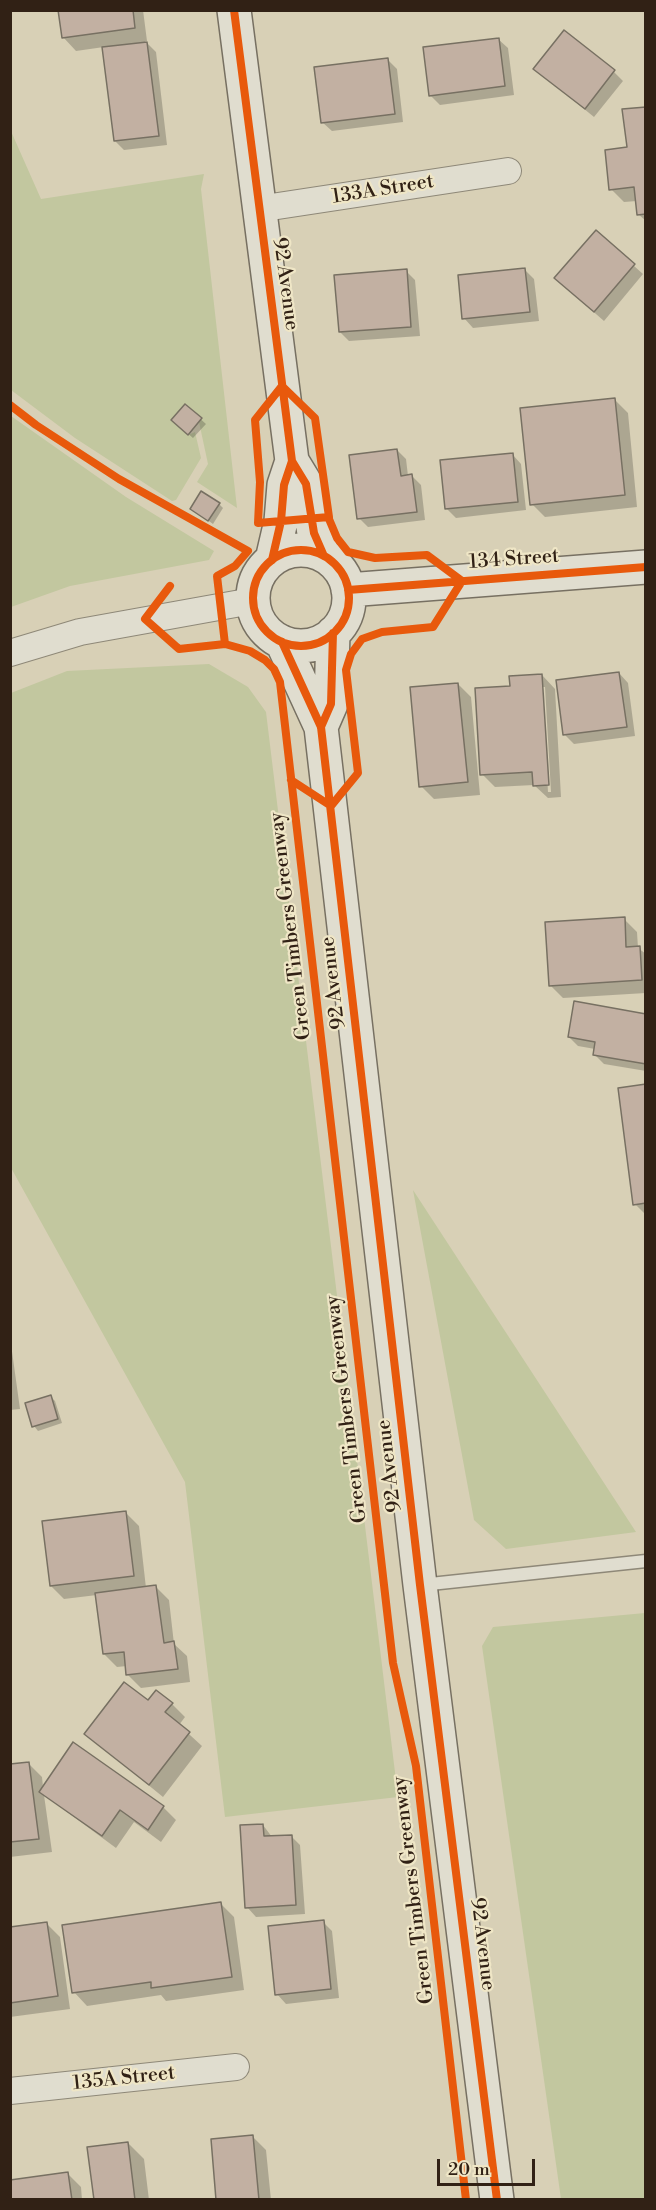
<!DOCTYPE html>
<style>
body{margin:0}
#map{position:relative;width:656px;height:2210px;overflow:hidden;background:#d8d0b6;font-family:"Libre Bodoni",serif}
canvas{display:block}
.frame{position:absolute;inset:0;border:12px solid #312115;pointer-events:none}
.scale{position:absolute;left:437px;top:2159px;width:98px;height:27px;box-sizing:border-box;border:3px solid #312115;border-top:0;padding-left:8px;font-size:18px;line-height:21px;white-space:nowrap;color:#312115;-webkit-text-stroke:4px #efe6c6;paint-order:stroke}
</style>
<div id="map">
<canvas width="656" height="2210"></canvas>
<div class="frame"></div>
<div class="scale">20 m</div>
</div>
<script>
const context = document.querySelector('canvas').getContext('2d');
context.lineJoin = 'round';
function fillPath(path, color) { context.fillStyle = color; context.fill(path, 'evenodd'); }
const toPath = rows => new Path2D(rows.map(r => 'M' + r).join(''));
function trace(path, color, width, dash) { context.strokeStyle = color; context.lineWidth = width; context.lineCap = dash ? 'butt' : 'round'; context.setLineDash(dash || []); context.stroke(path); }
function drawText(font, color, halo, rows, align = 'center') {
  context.font = font + ' "Libre Bodoni",serif'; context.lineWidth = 4.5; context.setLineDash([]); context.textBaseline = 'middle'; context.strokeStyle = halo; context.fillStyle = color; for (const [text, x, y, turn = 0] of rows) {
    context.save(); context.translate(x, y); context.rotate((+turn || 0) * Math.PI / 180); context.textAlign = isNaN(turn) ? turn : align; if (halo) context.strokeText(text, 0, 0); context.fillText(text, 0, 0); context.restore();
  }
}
fillPath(toPath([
 [10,129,41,199,204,174,201,189,237,508,197,482,208,464,199,422,202,418,186,404,172,421,188,435,195,432,201,458,176,500,172,501,75,438,11,390],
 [11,416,126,497,214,551,209,560,70,586,11,607],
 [209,664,248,687,266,712,398,1797,225,1817,185,1482,10,1166,11,693,67,671],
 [413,1190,636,1532,506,1549,474,1520],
 [645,1613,645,2199,561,2199,482,1646,493,1627]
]), '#c2c79f');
fillPath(toPath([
 [60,10,143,10,147,41,145,41,156,52,167,145,124,150,115,141,104,47,76,51,63,37],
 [498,39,508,48,514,95,440,105,430,95],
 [387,59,397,69,403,122,332,131,322,122],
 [535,69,614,72,623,81,594,117],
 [646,108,646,221,638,214,637,201,624,202,611,189],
 [596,232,643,274,604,321,565,287],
 [525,270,534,279,539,321,473,328,464,318],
 [406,271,415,280,420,336,349,341,340,332],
 [615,400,628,413,637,507,545,517,532,504],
 [186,406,206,424,193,438,178,425],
 [397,450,406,459,408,476,412,476,421,485,425,520,368,527,359,518],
 [512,454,521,464,526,510,456,518,446,508],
 [219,504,223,508,213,524,192,509],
 [619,673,628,683,635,736,574,744,565,735],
 [542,675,555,689,561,797,548,798,534,785,495,787,482,774,512,688],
 [542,687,545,687,551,792,548,792],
 [458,684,471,697,480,795,434,799,421,786],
 [624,919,637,932,638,948,646,954,646,993,563,998,550,985],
 [646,1016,646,1071,604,1064,594,1054,595,1049,578,1046,569,1037],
 [646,1086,646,1213,644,1213,635,1204],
 [10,1337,20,1409,10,1410],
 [50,1396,55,1401,62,1423,38,1431,34,1426],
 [126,1513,139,1526,146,1588,156,1587,169,1600,174,1644,187,1656,190,1682,141,1688,128,1675,127,1666,117,1667,104,1654,97,1595,64,1599,51,1586],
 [148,1702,172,1704,185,1717,179,1725,202,1746,163,1797,86,1734],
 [74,1744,163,1807,176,1820,161,1842,134,1822,116,1848,44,1795,52,1852,10,1857,10,1766,29,1764,42,1777,43,1787],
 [263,1825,272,1837,291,1836,300,1845,305,1914,256,1917,247,1907],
 [221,1904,234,1917,244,1990,166,2001,161,1995,87,2006,74,1992],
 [323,1922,332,1931,339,1998,286,2004,277,1994],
 [47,1924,60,1937,70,2009,10,2017,10,1929],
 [253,2137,266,2150,271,2200,218,2200],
 [128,2143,144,2159,149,2200,95,2200],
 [68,2174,81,2187,82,2200,11,2200]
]), '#0003');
const building = toPath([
 [58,10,133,10,135,28,62,38,58,10],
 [564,30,615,70,585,109,533,69,564,30],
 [499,38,505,86,429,96,423,47,499,38],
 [147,42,159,136,114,141,102,47,147,42],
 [388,58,395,114,321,123,314,67,388,58],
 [646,107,646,214,637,215,634,187,609,190,605,150,627,147,622,109,646,107],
 [596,230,635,264,594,312,554,278,596,230],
 [525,268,530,312,462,319,458,275,525,268],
 [407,269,411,327,339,332,334,275,407,269],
 [615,398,625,495,530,505,520,408,615,398],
 [185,404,202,418,188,435,171,420,185,404],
 [397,449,401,476,412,474,417,512,357,519,349,455,397,449],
 [513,453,518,502,445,509,440,460,513,453],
 [201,491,220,503,208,521,190,509,201,491],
 [619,672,627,727,563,735,556,680,619,672],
 [542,674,549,785,533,786,532,772,480,775,475,688,510,686,509,676,542,674],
 [458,683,468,782,419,787,410,687,458,683],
 [625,917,626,947,640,946,642,980,549,986,545,922,625,917],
 [574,1001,646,1014,646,1064,593,1055,595,1042,568,1037,574,1001],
 [646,1084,646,1203,633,1205,618,1088,646,1084],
 [51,1395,58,1419,32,1427,25,1403,51,1395],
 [126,1511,134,1576,50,1586,42,1521,126,1511],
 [156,1585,164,1643,174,1641,178,1669,126,1675,124,1652,103,1654,95,1593,156,1585],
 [124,1682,148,1700,156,1690,173,1703,165,1712,190,1732,149,1785,84,1734,124,1682],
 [73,1742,164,1806,148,1830,120,1810,102,1836,39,1792,73,1742],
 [29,1762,39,1839,10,1842,10,1764,29,1762],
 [263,1824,264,1836,292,1835,296,1905,245,1908,240,1825,263,1824],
 [221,1902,232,1977,151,1988,151,1982,72,1993,62,1925,221,1902],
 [324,1920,331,1989,275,1995,268,1926,324,1920],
 [47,1922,58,1996,10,2003,10,1927,47,1922],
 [253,2135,259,2200,216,2200,211,2139,253,2135],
 [128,2142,135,2200,94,2200,87,2147,128,2142],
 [68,2172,72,2200,10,2200,10,2180,68,2172]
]);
fillPath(building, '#c2b0a2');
trace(building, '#777062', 1.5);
const lane = toPath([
 [421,1585,646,1561]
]);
const street = toPath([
 [258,209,508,171],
 [10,653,80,632,252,601],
 [10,2091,236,2067]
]);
const secondary = toPath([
 [234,10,292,461,284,485,281,521,272,560],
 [292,461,306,484,314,533,324,556],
 '253 598a48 48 0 1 1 96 0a48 48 0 1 1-96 0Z',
 [348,590,646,567],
 [282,642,321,727,420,1585,497,2200],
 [321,727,331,704,333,633]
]);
trace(lane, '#8e8878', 15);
trace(street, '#8e8878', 28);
trace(secondary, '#777062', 36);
trace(lane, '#e0ddcf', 12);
trace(street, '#e0ddcf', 26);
trace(secondary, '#e0ddcf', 33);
trace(toPath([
 [234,10,292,461,284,485,281,521,272,560],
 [10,405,36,425,119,479,248,551,235,566,217,576,225,644],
 [292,461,306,484,314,533,324,556],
 '253 598a48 48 0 1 1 96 0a48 48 0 1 1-96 0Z',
 [170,586,145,619,179,649,225,644,250,651,265,660,274,669,280,682,393,1663,416,1766,466,2200],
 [348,590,646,567],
 [282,642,321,727,420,1585,497,2200],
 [321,727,331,704,333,633],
 [291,780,331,806,358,773,346,670,351,654,362,639,382,632,433,627,462,581,427,555,375,558,348,552,337,538,329,519,329,517,315,418,282,386,255,420,260,482,258,523,329,517]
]), '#e8590c', 8);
drawText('20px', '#312115', '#efe6c6', [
 ["133A Street",383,190,-9],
 ["92 Avenue",285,284,82],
 ["134 Street",514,560,-4],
 ["Green Timbers Greenway",291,926,-97],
 ["92 Avenue",334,983,-97],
 ["Green Timbers Greenway",347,1409,-97],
 ["92 Avenue",390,1466,-97],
 ["Green Timbers Greenway",414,1890,-97],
 ["92 Avenue",482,1944,83],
 ["135A Street",124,2079,-6]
]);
</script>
